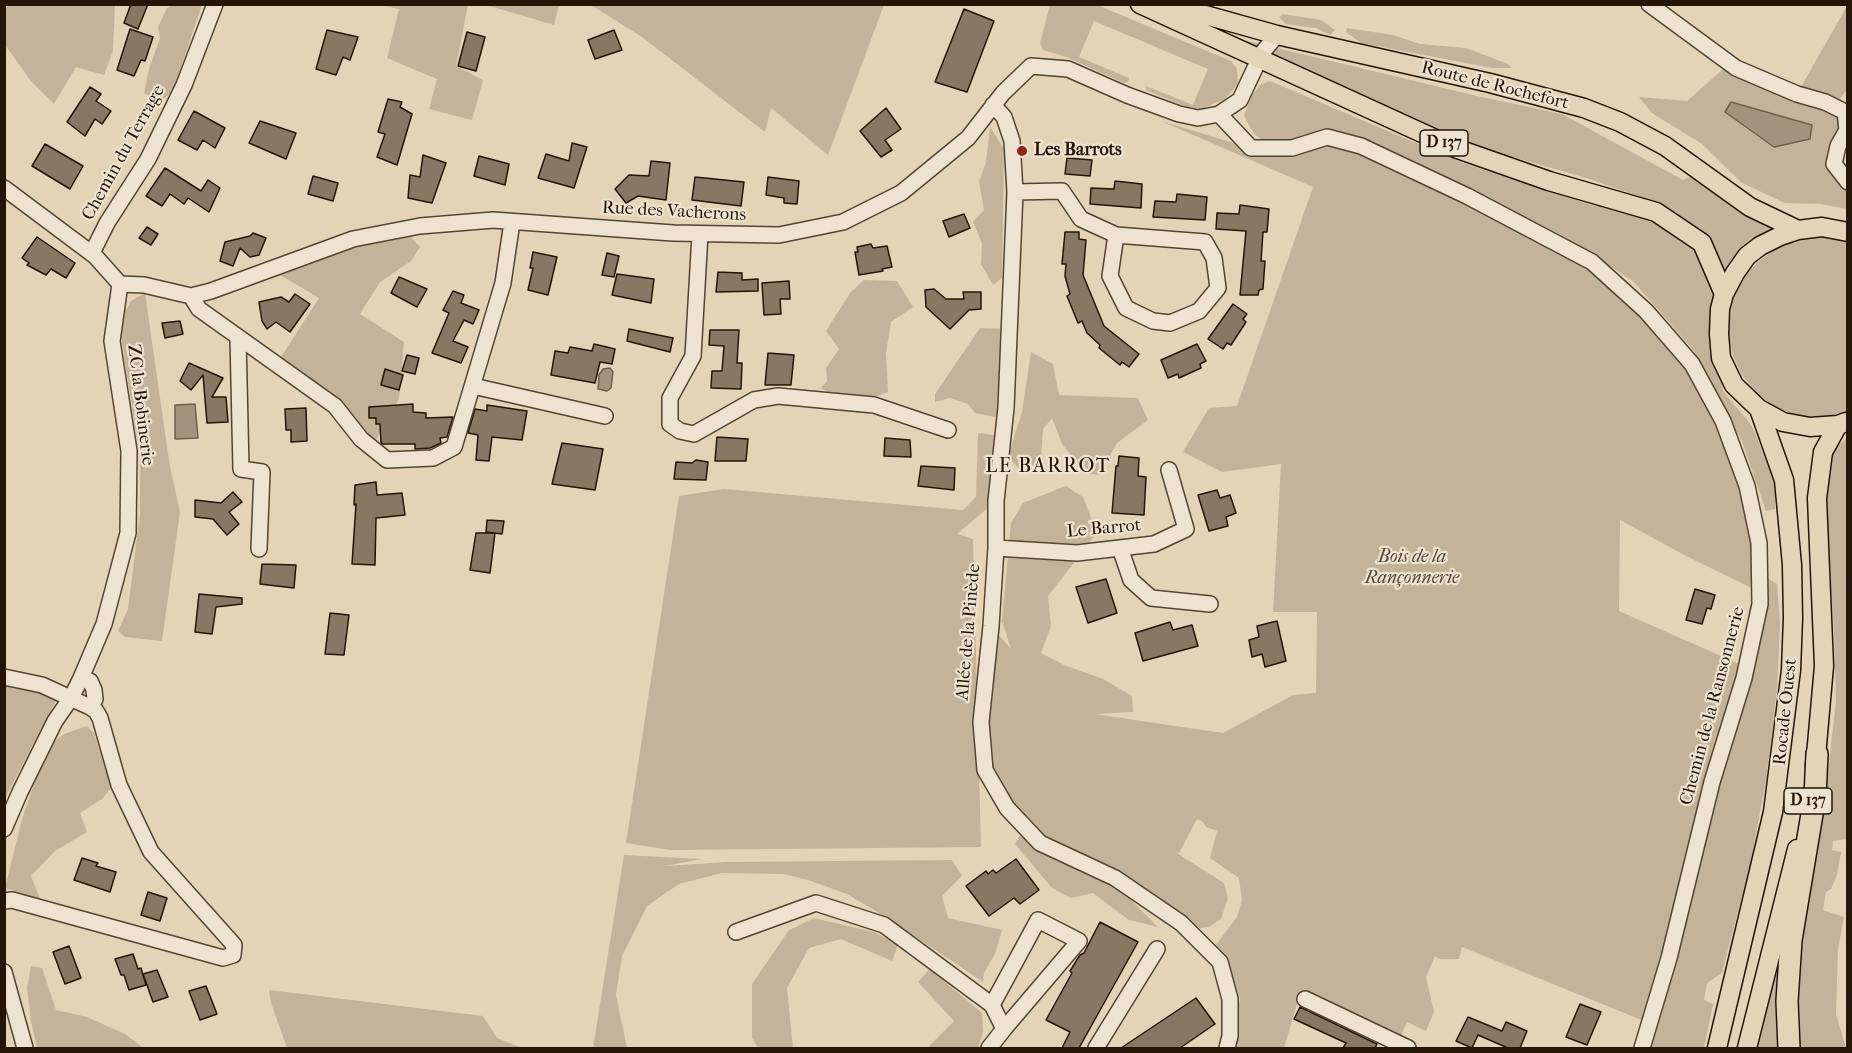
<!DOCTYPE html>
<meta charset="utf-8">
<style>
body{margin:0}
#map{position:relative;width:1852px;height:1053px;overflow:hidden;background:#e5d3b8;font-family:"IM FELL French Canon",serif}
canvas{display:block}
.frame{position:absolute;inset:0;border:6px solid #241507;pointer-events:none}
</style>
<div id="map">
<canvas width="1852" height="1053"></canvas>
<div class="frame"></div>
</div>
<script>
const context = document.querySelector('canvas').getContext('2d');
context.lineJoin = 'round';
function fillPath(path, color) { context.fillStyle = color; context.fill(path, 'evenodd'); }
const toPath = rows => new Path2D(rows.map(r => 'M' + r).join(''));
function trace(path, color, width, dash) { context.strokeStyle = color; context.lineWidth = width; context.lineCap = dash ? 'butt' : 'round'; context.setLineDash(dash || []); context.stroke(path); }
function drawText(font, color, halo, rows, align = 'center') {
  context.font = font + ' "IM FELL French Canon",serif'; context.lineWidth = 4.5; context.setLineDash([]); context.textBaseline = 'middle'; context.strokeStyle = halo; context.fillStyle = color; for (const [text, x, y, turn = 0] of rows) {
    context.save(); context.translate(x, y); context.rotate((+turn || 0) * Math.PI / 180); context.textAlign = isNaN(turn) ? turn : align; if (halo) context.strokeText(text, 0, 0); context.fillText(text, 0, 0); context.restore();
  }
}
fillPath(toPath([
 [4,5,115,5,113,51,104,75,76,67,54,104,31,81,5,45],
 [172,5,202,5,173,90,161,102,144,93,149,69,160,38,158,27,167,8],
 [379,5,468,5,456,66,483,80,472,120,429,109,437,79,387,58,399,9],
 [486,5,559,5,554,25],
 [591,5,884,5,828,155,771,108,765,132,642,37],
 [1050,5,1097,5,1231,61,1237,69,1238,84,1225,99,1201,109,1187,107,1146,90,1146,86,1193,105,1208,69,1094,21,1079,57,1129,78,1128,82,1124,83,1066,57,1043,50,1040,43],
 [1847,6,1847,89,1835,106,1845,112,1834,164,1847,182,1847,209,1821,204,1785,203,1742,183,1702,144,1652,113,1639,97,1687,101,1730,63,1797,94],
 [1283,14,1321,20,1335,30,1330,35,1316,28,1286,24,1279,17],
 [1347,28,1393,35,1420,44,1466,48,1508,64,1512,68,1492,68,1361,43,1346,32],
 [1210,32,1477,96,1562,114,1683,180,1695,175,1777,228,1751,240,1735,256,1723,277,1672,213,1653,201,1583,177,1456,141],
 [1270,81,1463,163,1591,205,1656,212,1702,243,1718,278,1723,391,1752,426,1775,482,1775,509,1766,511,1742,441,1694,351,1633,281,1563,236,1425,167,1338,131,1287,142,1266,142,1254,134,1244,116,1251,97,1260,85],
 [1161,121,1277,156,1301,145,1327,137,1592,262,1692,364,1747,486,1760,581,1767,578,1777,584,1780,623,1777,690,1766,781,1750,865,1722,973,1707,983,1704,1000,1713,1004,1704,1048,1642,1048,1649,1023,1462,947,1459,959,1440,959,1435,956,1426,977,1434,1012,1426,1031,1407,1022,1398,1042,1300,994,1284,1048,1230,1048,1240,999,1225,956,1216,945,1237,917,1242,900,1239,878,1210,858,1217,831,1206,827,1203,822,1197,819,1179,853,1175,852,1224,883,1228,898,1221,919,1209,927,1199,928,1130,883,1118,878,1129,898,1158,927,1129,920,1093,893,1071,898,1052,888,1015,844,1025,828,997,800,986,745,991,626,1011,649,1002,621,1011,523,1023,503,1066,486,1083,497,1097,533,1048,596,1051,626,1041,653,1064,665,1103,679,1132,696,1133,712,1094,714,1223,733,1293,695,1316,693,1317,612,1273,612,1281,464,1222,472,1183,452,1209,408,1237,406,1313,187],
 [1620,520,1688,557,1760,592,1746,667,1619,611],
 [990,127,1004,149,1002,278,993,285,981,264,982,243,973,222,984,210,979,182,986,162],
 [409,235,420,247,411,261,380,282,360,314,404,342,399,399,376,440,365,435,336,402,281,357,319,298,280,275,346,249],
 [1816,237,1837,239,1847,242,1847,413,1831,417,1810,418,1790,413,1771,404,1755,391,1742,375,1733,356,1729,335,1730,315,1735,295,1745,276,1759,261,1776,249,1795,241],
 [864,280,897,281,913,307,891,322,886,353,888,392,874,397,830,393,821,388,827,381,826,368,839,349,826,331,850,293],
 [145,293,170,467,180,512,162,641,125,637,118,631,128,609,140,514,140,459,121,335,125,312,131,301],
 [980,328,1010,329,1005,419,975,413,968,404,950,398,935,402,935,394],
 [1031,352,1053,364,1059,395,1138,398,1148,420,1117,443,1099,475,1085,473,1062,444,1052,418,1043,429,1041,460,1022,472,1008,457,1022,412],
 [978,433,1003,436,996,501,957,534,973,539,981,847,670,850,626,843,679,496,724,489,963,510,976,497],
 [1847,438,1847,839,1833,841,1832,850,1841,852,1837,875,1831,889,1826,892,1823,910,1844,917,1838,949,1836,1014,1846,1048,1794,1048,1793,994,1808,878,1828,772,1836,701,1834,632,1825,508,1829,454],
 [5,677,60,693,5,798],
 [87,726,94,733,111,788,102,799,80,813,87,832,55,851,31,876,41,901,5,888,22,819,47,747,64,734],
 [624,855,702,859,665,866,726,862,952,860,962,876,942,896,948,918,1002,930,995,954,984,973,983,982,886,917,847,894,808,880,784,874,722,873,679,884,647,906,622,956,616,995,627,1048,593,1048],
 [814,918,873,932,898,944,892,961,841,939,809,948,787,988,793,1048,758,1048,752,1038,752,984,789,930],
 [31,966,42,968,56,1010,87,1017,125,1034,143,1048,37,1048,31,1021,27,988],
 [930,969,982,1013,983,1032,978,1048,927,1048,954,1021,918,982],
 [1775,974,1779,975,1777,1030,1780,1048,1754,1048],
 [269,990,483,1016,497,1038,522,1048,287,1048,271,1003]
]), '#c4b39a');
const water = toPath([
 [1731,102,1812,125,1810,139,1774,147,1725,112,1731,102],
 [610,368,613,372,611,388,607,391,598,389,599,375,603,369,610,368],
 [195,404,198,438,175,439,175,405,195,404]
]);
fillPath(water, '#a3927c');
trace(water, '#70604d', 1.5);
const building = toPath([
 [131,4,148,4,138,29,124,23,131,4],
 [964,9,994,21,967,92,935,82,964,9],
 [130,29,153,37,145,61,141,60,134,76,117,70,130,29],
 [327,30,358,37,350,60,343,57,336,75,316,69,327,30],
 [614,30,622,50,595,59,588,40,614,30],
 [467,32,485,37,476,71,458,66,467,32],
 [90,87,101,94,96,101,111,111,102,124,95,119,85,136,67,122,90,87],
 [388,99,402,102,400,107,412,114,397,165,377,157,385,134,378,132,388,99],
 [886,108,901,129,885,140,892,150,881,157,860,131,886,108],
 [194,111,225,128,215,148,203,140,197,150,178,140,194,111],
 [260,121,296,133,286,159,249,143,260,121],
 [572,143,587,147,574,188,538,178,546,154,569,161,572,143],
 [45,144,83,166,70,189,32,166,45,144],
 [423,155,446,163,432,203,408,198,410,175,420,177,423,155],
 [479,156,509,164,505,185,474,176,479,156],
 [1067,158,1092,160,1090,176,1065,174,1067,158],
 [651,161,670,163,666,200,638,196,626,203,615,189,629,175,649,176,651,161],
 [165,168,201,191,208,180,220,188,209,212,188,198,184,204,170,194,162,206,146,196,165,168],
 [313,176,338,183,333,201,308,194,313,176],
 [695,177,744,182,741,206,692,200,695,177],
 [768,177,799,181,797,204,784,203,784,198,766,195,768,177],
 [1115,181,1142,184,1141,208,1090,204,1091,188,1114,189,1115,181],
 [1177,194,1207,197,1205,220,1153,217,1155,201,1176,202,1177,194],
 [1240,205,1269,209,1267,232,1263,232,1261,261,1265,261,1263,289,1259,290,1258,295,1240,295,1246,231,1216,229,1217,213,1239,214,1240,205],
 [964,214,970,228,949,237,943,221,964,214],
 [147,227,158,234,151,245,139,238,147,227],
 [1065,232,1079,232,1079,239,1086,240,1083,275,1104,326,1139,354,1129,367,1122,362,1120,365,1099,348,1100,345,1087,333,1082,321,1078,323,1067,296,1070,294,1065,276,1066,264,1062,264,1065,232],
 [253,233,266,238,259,255,250,257,240,248,233,266,220,261,225,242,250,236,253,233],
 [37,237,75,263,66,278,51,269,46,275,27,265,29,263,22,258,37,237],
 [871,244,873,248,887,246,892,267,882,269,883,271,859,275,855,252,858,252,857,247,871,244],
 [533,252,557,257,548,295,528,290,533,268,530,268,533,252],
 [607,253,619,256,614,277,602,275,607,253],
 [718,272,742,273,742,280,758,279,758,291,716,292,718,272],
 [617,274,654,279,651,303,612,295,617,274],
 [399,277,427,289,417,307,391,293,399,277],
 [789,281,790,299,780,299,781,314,764,315,762,283,789,281],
 [934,289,946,299,964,299,963,292,981,292,981,309,969,310,950,329,926,307,925,290,934,289],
 [453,291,464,295,461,303,479,310,473,324,464,320,453,341,468,347,461,363,432,353,449,313,443,310,453,291],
 [295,294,310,304,290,332,276,322,267,329,262,321,259,302,281,297,289,302,295,294],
 [1233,304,1247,314,1243,319,1246,322,1231,345,1227,343,1223,349,1208,339,1233,304],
 [180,321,183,334,165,338,162,323,180,321],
 [629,329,673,338,670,352,627,341,629,329],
 [710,330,739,330,737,363,742,363,741,389,711,388,712,371,722,371,724,346,709,345,710,330],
 [594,344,615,349,612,364,600,362,595,383,551,375,555,351,568,353,570,347,592,351,594,344],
 [1197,344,1206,361,1200,364,1201,368,1179,378,1178,374,1168,378,1161,360,1197,344],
 [768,353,794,355,791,385,765,385,768,353],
 [407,355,419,358,415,374,402,371,407,355],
 [189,363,223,378,212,397,226,397,228,422,207,423,203,375,191,390,180,381,189,363],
 [385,369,403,375,399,390,381,385,385,369],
 [413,404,413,412,426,413,426,418,453,417,447,437,440,438,441,443,430,448,415,449,415,444,383,444,381,443,380,424,376,424,376,418,369,418,369,407,413,404],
 [487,405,527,411,522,440,492,437,489,461,476,460,478,435,468,433,475,409,487,411,487,405],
 [306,408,307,441,291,442,291,430,286,430,285,409,306,408],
 [717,437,748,439,746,461,715,461,717,437],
 [885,438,910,440,911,457,884,456,885,438],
 [562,443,603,449,595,490,552,484,562,443],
 [1119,456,1139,458,1138,476,1146,477,1144,515,1112,513,1116,466,1118,466,1119,456],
 [696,460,708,462,706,480,674,479,676,462,692,463,696,460],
 [921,466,955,468,954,490,918,486,921,466],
 [376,482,377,495,402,493,405,515,376,518,375,565,352,564,356,504,354,505,355,485,376,482],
 [1217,490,1220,498,1230,495,1236,513,1226,517,1228,526,1209,531,1198,495,1217,490],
 [233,492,242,502,229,512,239,524,227,535,213,519,195,517,195,500,221,503,233,492],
 [487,520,504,521,502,534,486,532,487,520],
 [476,533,495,533,490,573,470,570,476,533],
 [262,564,296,565,294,588,260,584,262,564],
 [1106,579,1117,613,1088,623,1076,587,1106,579],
 [1695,589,1715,595,1711,609,1707,608,1702,624,1686,620,1695,589],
 [199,594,242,598,242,604,216,607,212,634,195,632,199,594],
 [330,613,349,615,344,655,325,654,330,613],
 [1277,621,1286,661,1265,667,1262,654,1252,657,1249,640,1259,637,1257,626,1277,621],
 [1170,622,1173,630,1192,625,1198,646,1143,661,1135,633,1170,622],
 [82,858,98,863,96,866,116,872,110,892,74,880,82,858],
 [1016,859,1039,890,1020,904,1014,898,989,916,966,886,986,871,988,874,993,870,996,873,1016,859],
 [148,892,167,898,160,921,141,915,148,892],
 [1100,922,1138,942,1079,1048,1062,1048,1070,1032,1046,1020,1072,973,1070,971,1080,955,1084,953,1100,922],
 [69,946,81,978,65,984,53,952,69,946],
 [133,954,138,969,141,968,146,985,129,990,124,975,121,975,115,959,133,954],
 [157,970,168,997,153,1002,143,974,157,970],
 [206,986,217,1014,200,1020,189,991,206,986],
 [1196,998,1215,1024,1180,1048,1121,1048,1196,998],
 [1580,1004,1601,1012,1587,1045,1566,1037,1580,1004],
 [1300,1007,1377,1044,1375,1048,1343,1048,1346,1043,1294,1019,1300,1007],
 [1468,1017,1502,1031,1506,1022,1527,1031,1520,1048,1508,1048,1478,1035,1472,1048,1456,1041,1468,1017]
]);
fillPath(building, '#887863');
trace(building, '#241507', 1.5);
const minor = toPath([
 [1649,4,1736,68,1797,94,1825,102,1845,112,1847,130,1838,146,1834,164,1848,182],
 [993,105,1004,117,1012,141,1015,192,1006,408,996,501,996,548,991,626,981,722,985,770,1007,808,1040,843,1115,878,1181,923,1220,962,1230,999,1230,1036,1227,1048],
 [1219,114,1251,148,1292,148,1327,137,1361,146,1467,196,1592,262,1646,311,1692,364,1723,421,1747,486,1759,543,1760,604,1744,678,1712,782,1669,958,1642,1048],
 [4,188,95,256,120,284,144,285,191,296,211,291,353,239,420,226,493,220,673,233,779,235,843,222,901,193,968,138,1003,93,1031,66,1068,69,1127,95,1179,114,1198,118,1219,114,1240,100,1262,53,1277,35],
 [1015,192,1062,191,1081,219,1116,235,1205,242,1214,258,1218,288,1199,311,1170,323,1153,321,1126,308,1110,276,1116,235],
 [700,234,693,356,670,398,670,424,680,431,694,434,754,400,778,396,874,405,948,430],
 [92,253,107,223,148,159,184,85,215,4],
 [191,296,199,309,335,406,361,439,387,460,433,458,454,447,503,283,512,222],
 [238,338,241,469,262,472,259,549],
 [473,386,605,416],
 [996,548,1077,553,1154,544,1186,529,1169,470],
 [1120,548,1131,580,1151,598,1210,604],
 [4,677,42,685,90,707,96,711,100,718,119,785,151,852,234,945,233,955,223,958,12,900,4,901],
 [81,678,90,681,94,690,95,699,90,707],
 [4,829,20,792,55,721,71,698,81,678,104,624,128,533,129,451,112,341,120,284],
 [736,932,816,903,884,925,992,1005,1004,1029,989,1048],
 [4,972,25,1048],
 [1305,999,1408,1048],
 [992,1005,1038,920,1079,941,1004,1029],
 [1096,1048,1157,949]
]);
const major = toPath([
 [1140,4,1455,148,1549,181,1656,212,1702,243,1724,294],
 [1166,4,1277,35,1490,83,1584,108,1620,122,1665,146,1750,207,1798,230],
 [1846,422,1838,425,1810,427,1783,422,1759,409,1734,385,1721,358,1719,334,1720,309,1724,294,1735,273,1747,256,1760,246,1780,236,1798,230,1822,227,1848,232],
 [1815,767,1824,666,1817,498,1823,452,1838,425],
 [1717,1048,1773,812,1791,670,1793,618,1792,565,1784,480,1759,409],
 [1747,1048,1797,849]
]);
const highway = toPath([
 [1789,1048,1787,1001,1791,940,1815,796,1817,754]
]);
trace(minor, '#544433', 18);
trace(major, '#241507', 21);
trace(highway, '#241507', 24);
trace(minor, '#eee2d1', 15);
trace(major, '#e5d3b8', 18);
trace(highway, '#e5d3b8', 21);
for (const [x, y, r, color] of [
 [1022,151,6,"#8f2418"]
]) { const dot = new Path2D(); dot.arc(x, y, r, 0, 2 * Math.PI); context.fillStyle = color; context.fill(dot); trace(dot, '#eee2d1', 2); }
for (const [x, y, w] of [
 [1444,143,48],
 [1808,801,48]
]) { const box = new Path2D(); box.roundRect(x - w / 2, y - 13, w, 26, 4.5); context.fillStyle = '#eee2d1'; context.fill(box); trace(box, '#241507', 1.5); }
drawText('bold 16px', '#241507', null, [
 ["D 137",1444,143],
 ["D 137",1808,801]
]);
drawText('18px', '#241507', '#eee2d1', [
 ["Route de Rochefort",1495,86,14],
 ["Chemin du Terrage",124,153,-61],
 ["Rue des Vacherons",674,212,3],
 ["ZC la Bobinerie",140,405,83],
 ["Le Barrot",1104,529,-5],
 ["Allée de la Pinède",969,632,-85],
 ["Chemin de la Ransonnerie",1713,706,-75],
 ["Rocade Ouest",1786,712,-84]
]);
drawText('bold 18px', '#241507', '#eee2d1', [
 ["Les Barrots",1034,151]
], 'left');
drawText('italic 18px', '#544433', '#eee2d1', [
 ["Bois de la",1412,558],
 ["Rançonnerie",1412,579]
]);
context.letterSpacing = '1.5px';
drawText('20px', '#241507', '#eee2d1', [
 ["LE BARROT",1048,467]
]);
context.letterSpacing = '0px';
</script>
